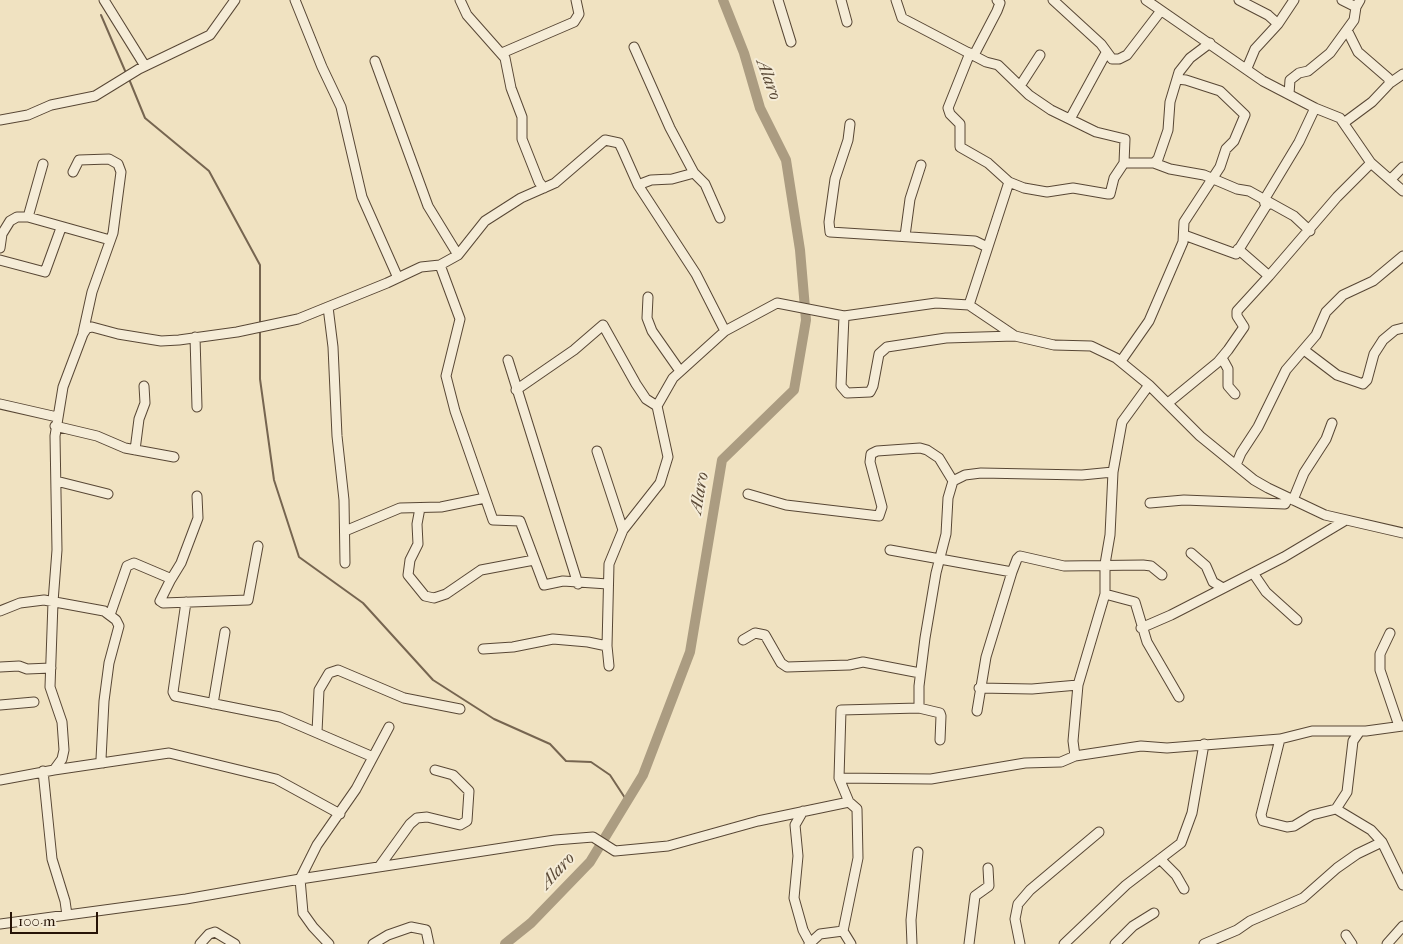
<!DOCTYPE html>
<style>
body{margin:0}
#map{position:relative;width:1403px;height:944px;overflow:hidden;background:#f0e2c1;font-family:"IM FELL French Canon",serif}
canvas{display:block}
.scale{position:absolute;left:10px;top:912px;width:88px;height:22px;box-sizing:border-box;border:2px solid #261306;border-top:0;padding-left:6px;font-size:15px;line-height:18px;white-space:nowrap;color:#261306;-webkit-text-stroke:4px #f5ecd7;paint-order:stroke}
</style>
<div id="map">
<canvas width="1403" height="944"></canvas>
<div class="scale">100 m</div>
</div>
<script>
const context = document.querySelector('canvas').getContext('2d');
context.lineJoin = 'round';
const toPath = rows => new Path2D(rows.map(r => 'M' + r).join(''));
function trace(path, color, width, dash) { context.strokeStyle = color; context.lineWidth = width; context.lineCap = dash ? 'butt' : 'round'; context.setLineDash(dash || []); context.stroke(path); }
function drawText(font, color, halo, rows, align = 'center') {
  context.font = font + ' "IM FELL French Canon",serif'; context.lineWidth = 4; context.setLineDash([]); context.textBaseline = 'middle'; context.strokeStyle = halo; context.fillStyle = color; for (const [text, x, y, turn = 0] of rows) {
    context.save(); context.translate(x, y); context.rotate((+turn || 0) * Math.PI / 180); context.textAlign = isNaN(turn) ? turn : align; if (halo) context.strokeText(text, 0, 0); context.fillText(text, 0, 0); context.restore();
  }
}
trace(toPath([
 [101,15,126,73],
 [129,79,145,118,209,171,260,265,260,324],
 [260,331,260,379,274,480,299,557,363,603,433,680,494,719,550,744,566,761,591,762,610,775,627,801]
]), '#766550', 2);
trace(toPath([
 [505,944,531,923,590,862,643,775,690,652,722,460,794,390,806,320,800,250,786,160,760,108,744,53,723,0]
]), '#ab9c81', 10);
const minor = toPath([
 [104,0,145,66],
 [295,0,322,67,341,107,362,197,398,278],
 [460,0,467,15,505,58,511,88,522,117,522,139,539,182,544,188],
 [778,0,791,42],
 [841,0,847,22],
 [896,0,902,18,986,62,998,65,1029,95,1051,110,1096,132,1125,139,1124,163],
 [1053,0,1101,44,1112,59,1119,59,1127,55,1160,12],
 [1146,0,1263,81,1315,108,1340,118,1371,163,1403,191],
 [1239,0,1268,15,1278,24],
 [1342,0,1356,7],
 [634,47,670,128,694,173,705,184,720,218],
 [502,53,574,22,579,14,576,0],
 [974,55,997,11,1000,3,997,0],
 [375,61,428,206,458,255],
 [1247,68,1255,49,1278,24,1294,0],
 [1390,83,1403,74],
 [1020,86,1040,55],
 [1289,94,1290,80,1299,73,1308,71,1330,53,1354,20,1356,7,1360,0],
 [1070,119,1106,53],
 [0,120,28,115,51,105,95,96,139,69,210,35,235,0],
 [1345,122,1372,102,1390,83,1388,78,1358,52,1347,30],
 [850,124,848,140,835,179,829,222,830,232,975,241,987,247],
 [1154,163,1158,159,1168,130,1170,102,1179,72,1190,58,1210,43],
 [73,172,79,160,109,159,118,164,121,172,113,233,92,292,83,333],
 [1391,179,1403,167],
 [1009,182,1024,188,1047,192,1073,188,1108,194,1110,194,1114,178,1124,163,1154,163,1170,169,1204,175,1237,189,1249,191,1294,216,1310,231],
 [638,185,651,180,672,179,694,173],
 [1265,204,1264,200,1299,142,1315,108],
 [28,217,43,164],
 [1184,235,1236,254,1266,206,1271,203],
 [905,236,910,199,921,165],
 [0,248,2,234,10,221,17,217,28,217,110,240],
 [0,260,45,272,61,228],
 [440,265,460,319,446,376,455,411,493,520,520,521,544,585,563,581,608,584],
 [1269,276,1337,197,1371,163],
 [648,297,647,318,652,331,680,371],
 [969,305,1009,182,988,163,960,147,960,124,950,114,948,108,970,53],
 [328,307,333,347,337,436,344,500,345,563],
 [844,316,841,386,847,393,870,392,873,386,879,354,887,347,946,338,1015,336],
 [195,337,197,407],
 [1304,350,1337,375,1363,384,1367,380,1374,354,1383,340,1395,330,1403,328],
 [1222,358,1228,369,1228,386,1235,394],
 [508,360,578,584],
 [1121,361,1149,321,1183,242,1184,222,1220,167,1226,149,1234,141,1245,115,1220,91,1186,80,1177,79],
 [516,390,574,350,603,325,636,384,646,399,657,406,668,457,660,483,623,530,609,564,607,646,609,666],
 [1168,403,1218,362,1228,350,1244,327,1237,316,1237,311,1269,276,1238,249],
 [0,404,57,417],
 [657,406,673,378,725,331],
 [55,426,97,436,125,448,174,457],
 [135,450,139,419,145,403,144,386],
 [597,451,623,530],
 [1236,465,1241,453,1258,427,1286,370,1316,335,1326,312,1343,295,1373,281,1403,256],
 [1113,472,1110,535,1105,564,1105,594,1135,602,1147,642,1179,697],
 [56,481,108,494],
 [748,494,786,505,879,516,882,507,870,462,871,454,877,451,920,448,927,450,939,458,953,481],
 [1293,500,1304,473,1326,439,1332,423],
 [1150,503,1184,500,1285,504,1288,498],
 [420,508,417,524,418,544,410,560,408,575,425,596,434,598,446,594,481,570,534,560],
 [345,531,400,508,441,507,485,498],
 [890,550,1012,572,986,657,977,711],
 [1191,553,1206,566,1213,582,1223,588],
 [1012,572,1017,559,1020,556,1064,566,1143,565,1151,566,1162,575],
 [1253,573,1266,592,1297,620],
 [170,581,181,563,198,518,197,496],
 [186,602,173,692,175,696,280,717,373,757],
 [0,611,20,603,44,600,104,611,116,620,119,626,109,663,104,701,101,759,103,763],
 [110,615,127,566,134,563,167,577,170,581,160,601,163,603,248,600,258,546],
 [1141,628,1171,615,1284,557,1346,520],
 [1390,633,1380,654,1380,670,1399,726],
 [743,640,755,633,765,635,781,663,787,667,849,665,863,662,920,673],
 [483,649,513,647,553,639,588,642,607,646],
 [0,667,19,666,27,669,51,668],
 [979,688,1032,689,1078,685],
 [213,704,225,632],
 [0,705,34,702],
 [919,708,919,686,925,638,936,573,946,534,948,498,953,481,965,475,981,473,1082,475,1113,472,1122,422,1149,385],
 [1403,726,1366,731,1312,731,1280,739,1261,815,1263,821,1287,827,1294,826,1312,815,1336,809,1371,830,1382,842,1403,885],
 [317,732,319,690,329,673,338,670,404,698,460,709],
 [1075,756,1073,741,1078,685,1105,594],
 [54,770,169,753,276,779,340,814],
 [43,771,52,859,65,901,67,915],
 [839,778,931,779,1025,763,1061,762,1075,756,1141,746,1167,748,1280,739],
 [0,780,54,770,62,759,64,750,62,722,50,687,53,602,57,550,55,436,63,387,83,334,87,328,92,327,118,334,161,341,179,340,237,332,298,319,387,283,421,267,440,265,458,255,485,221,521,198,555,183,605,140,619,143,622,149,638,185,696,274,725,331,777,303,844,316,936,303,969,305,1015,336,1054,345,1091,346,1116,358,1149,385,1200,436,1254,480,1268,488,1325,515,1403,533],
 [1336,809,1347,792,1353,741,1360,731],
 [803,811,795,825,798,856,794,898,803,930,810,943],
 [1160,859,1176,875,1184,889],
 [379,867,410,824,417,818,427,817,460,825,467,821,469,791,453,775,435,770],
 [0,924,186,899,300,879,555,840,593,837,615,851,668,846,758,821,849,802],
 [843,931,858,858,857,809,849,802,839,778,841,710,919,708,940,713,941,716,940,740],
 [843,931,851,944],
 [1346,935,1352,944],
 [200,944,209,934,215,932,235,944],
 [329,944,313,927,303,913,300,879,317,845,356,789,389,727],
 [373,944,388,935,411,927,426,930,429,944],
 [809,944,820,934,843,931],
 [912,944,911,920,918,852],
 [969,944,975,896,989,886,988,868],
 [1020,944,1015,919,1018,904,1030,890,1099,832],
 [1064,944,1126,885,1181,843,1192,813,1204,744],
 [1115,944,1133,926,1154,913],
 [1204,944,1237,930,1250,921,1303,898,1337,868,1357,854,1382,842],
 [1387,944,1403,926]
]);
trace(minor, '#584735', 11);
trace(minor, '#f5ecd7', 9);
drawText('italic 18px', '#5b4a37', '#f5ecd7', [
 ["Alaro",768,80,70],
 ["Alaro",700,493,-80],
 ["Alaro",558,871,-47]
]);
</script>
